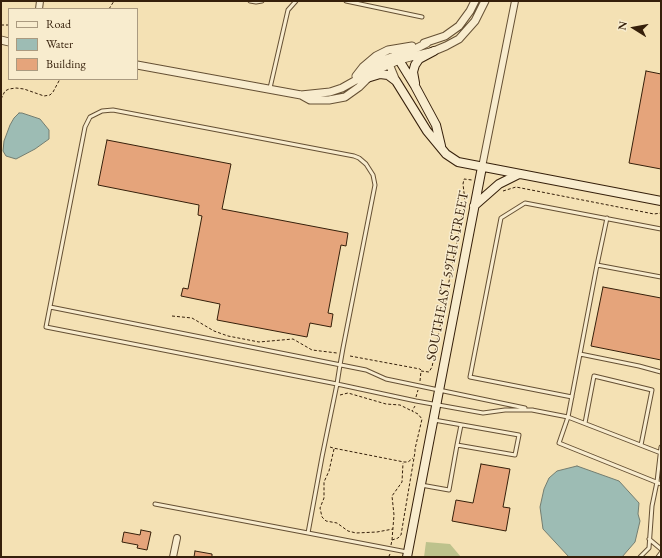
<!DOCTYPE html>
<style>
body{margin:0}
#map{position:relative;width:662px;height:558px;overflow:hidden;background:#f4e1b4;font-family:"EB Garamond",serif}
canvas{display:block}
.frame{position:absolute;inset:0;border:2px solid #351f0a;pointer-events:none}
.legend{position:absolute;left:8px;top:8px;width:130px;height:72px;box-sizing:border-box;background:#f8ecce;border:1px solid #aa9a80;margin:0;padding:5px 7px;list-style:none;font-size:12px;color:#351f0a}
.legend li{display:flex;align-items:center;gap:8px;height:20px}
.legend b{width:20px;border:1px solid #aa9a80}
.north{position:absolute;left:614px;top:8px;width:40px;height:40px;-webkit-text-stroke:3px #f8ecce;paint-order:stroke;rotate:281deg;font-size:11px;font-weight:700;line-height:16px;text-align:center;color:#351f0a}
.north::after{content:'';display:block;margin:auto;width:14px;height:18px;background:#351f0a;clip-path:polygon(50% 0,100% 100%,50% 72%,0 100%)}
</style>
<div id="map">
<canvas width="662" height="558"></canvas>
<div class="frame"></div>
<ul class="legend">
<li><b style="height:5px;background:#f8ecce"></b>Road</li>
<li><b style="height:11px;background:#9dbcb4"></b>Water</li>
<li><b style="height:11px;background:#e5a47b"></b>Building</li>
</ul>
<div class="north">N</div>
</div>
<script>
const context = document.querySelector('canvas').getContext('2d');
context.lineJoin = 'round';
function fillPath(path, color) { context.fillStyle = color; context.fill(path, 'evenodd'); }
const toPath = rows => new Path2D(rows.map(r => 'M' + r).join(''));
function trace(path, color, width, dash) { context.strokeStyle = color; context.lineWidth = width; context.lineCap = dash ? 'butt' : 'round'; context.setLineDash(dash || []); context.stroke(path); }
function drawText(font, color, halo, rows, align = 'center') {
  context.font = font + ' "EB Garamond",serif'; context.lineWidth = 3; context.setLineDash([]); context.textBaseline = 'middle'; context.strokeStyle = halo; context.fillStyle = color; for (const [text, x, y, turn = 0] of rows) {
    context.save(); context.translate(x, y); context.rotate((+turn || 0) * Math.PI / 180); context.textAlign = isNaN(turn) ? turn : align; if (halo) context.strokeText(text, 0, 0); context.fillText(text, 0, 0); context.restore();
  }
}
fillPath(toPath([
 [426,542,450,544,461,557,424,557]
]), '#bdc28c');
const water = toPath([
 [19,113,22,113,40,119,49,130,49,139,35,149,16,159,6,156,3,151,4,141,10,125,14,118,19,113],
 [577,466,619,481,639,503,638,514,640,521,635,542,622,557,569,557,543,529,540,507,544,489,549,478,557,471,577,466]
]);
fillPath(water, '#9dbcb4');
trace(water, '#737d70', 1);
const building = toPath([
 [646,71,661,74,661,169,629,163,646,71],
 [107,140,231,164,222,209,348,233,346,246,341,245,328,313,333,314,331,327,310,323,307,337,217,320,220,304,181,296,183,288,188,289,202,216,198,215,199,205,98,185,107,140],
 [603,287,661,298,661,360,591,346,603,287],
 [481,464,510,469,503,507,510,508,506,531,452,521,456,500,473,503,481,464],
 [141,530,151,532,147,550,137,548,138,545,122,542,124,532,140,535,141,530],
 [195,551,212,554,212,557,194,557,195,551]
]);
fillPath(building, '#e5a47b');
trace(building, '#351f0a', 1);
const service = toPath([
 [250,1,256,2,262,1],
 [346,1,422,17],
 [270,88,288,10,296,1],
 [607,218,597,265,568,417,559,443,661,484],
 [597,265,661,277],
 [50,307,366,370,386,379,525,408],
 [580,354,639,366,661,372],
 [572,397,470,377,501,218,525,203,661,229],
 [532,410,568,417,661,453],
 [585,423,594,376,652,390,641,445],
 [457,445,461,425],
 [421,485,449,490,457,445,515,455,519,435,434,420],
 [155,504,308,533],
 [649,539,661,549],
 [407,552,308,533,322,457,337,384,340,365,343,348,375,185,373,175,366,164,359,158,354,156,113,110,102,111,90,117,85,127,46,327,337,384,416,401,483,413,505,410,533,410],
 [640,557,649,548,652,506,657,482,661,447],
 [658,557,661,553]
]);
const minor = toPath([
 [39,9,40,1],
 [482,167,515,1],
 [173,557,177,538]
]);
const tertiary = toPath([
 [1,40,9,42],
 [424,43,445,36,459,26,470,11,475,1],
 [390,61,389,64,396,81],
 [137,65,301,95,330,92,342,88,358,79,368,69,380,61,417,48,427,43],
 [356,76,363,67,376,56,388,50,412,46],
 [301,95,310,100,329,100,345,97,359,87,375,71,399,60,434,51,446,46,459,39,475,21,485,1]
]);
const secondary = toPath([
 [399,60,415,86,436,125,441,146],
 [367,78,380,74,388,75,396,81,427,131,446,154,458,162,661,201],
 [415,83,413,72,415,65,419,59,434,51],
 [474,206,499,184,519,174],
 [407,557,482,167]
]);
trace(service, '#655034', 5);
trace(minor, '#655034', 8);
trace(tertiary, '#655034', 9);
trace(secondary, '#351f0a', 10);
trace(toPath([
 [109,9,114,1],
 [1,25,9,25],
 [1,99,5,91,9,89,16,88,24,89,44,96,50,95,53,92,60,79],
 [503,191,516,187,654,214,661,213],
 [172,316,192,318,214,331,228,336,259,342,293,339,312,350,337,353],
 [350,356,420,369,421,370],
 [420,381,421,371,429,372,432,367,465,201,463,184,464,179,472,180],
 [340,395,348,393,386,404,400,405,412,411],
 [416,397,418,390],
 [330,447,333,448,404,462,408,462,413,458],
 [334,449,329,471,324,482,324,498,320,508,322,517,326,521,337,523,348,531,356,533,377,532,393,529],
 [392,540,394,515,392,496,402,482,403,463],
 [391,545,392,540,398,538,401,535,415,452,415,449,422,419,418,414,412,411,415,406],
 [390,554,389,556,392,557]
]), '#351f0a', 1, [3, 2]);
trace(service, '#f8ecce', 3);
trace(minor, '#f8ecce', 6);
trace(tertiary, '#f8ecce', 7);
trace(secondary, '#f8ecce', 8);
drawText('14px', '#351f0a', '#f8ecce', [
 ["SOUTHEAST 59TH STREET",448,276,-79]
]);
</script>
